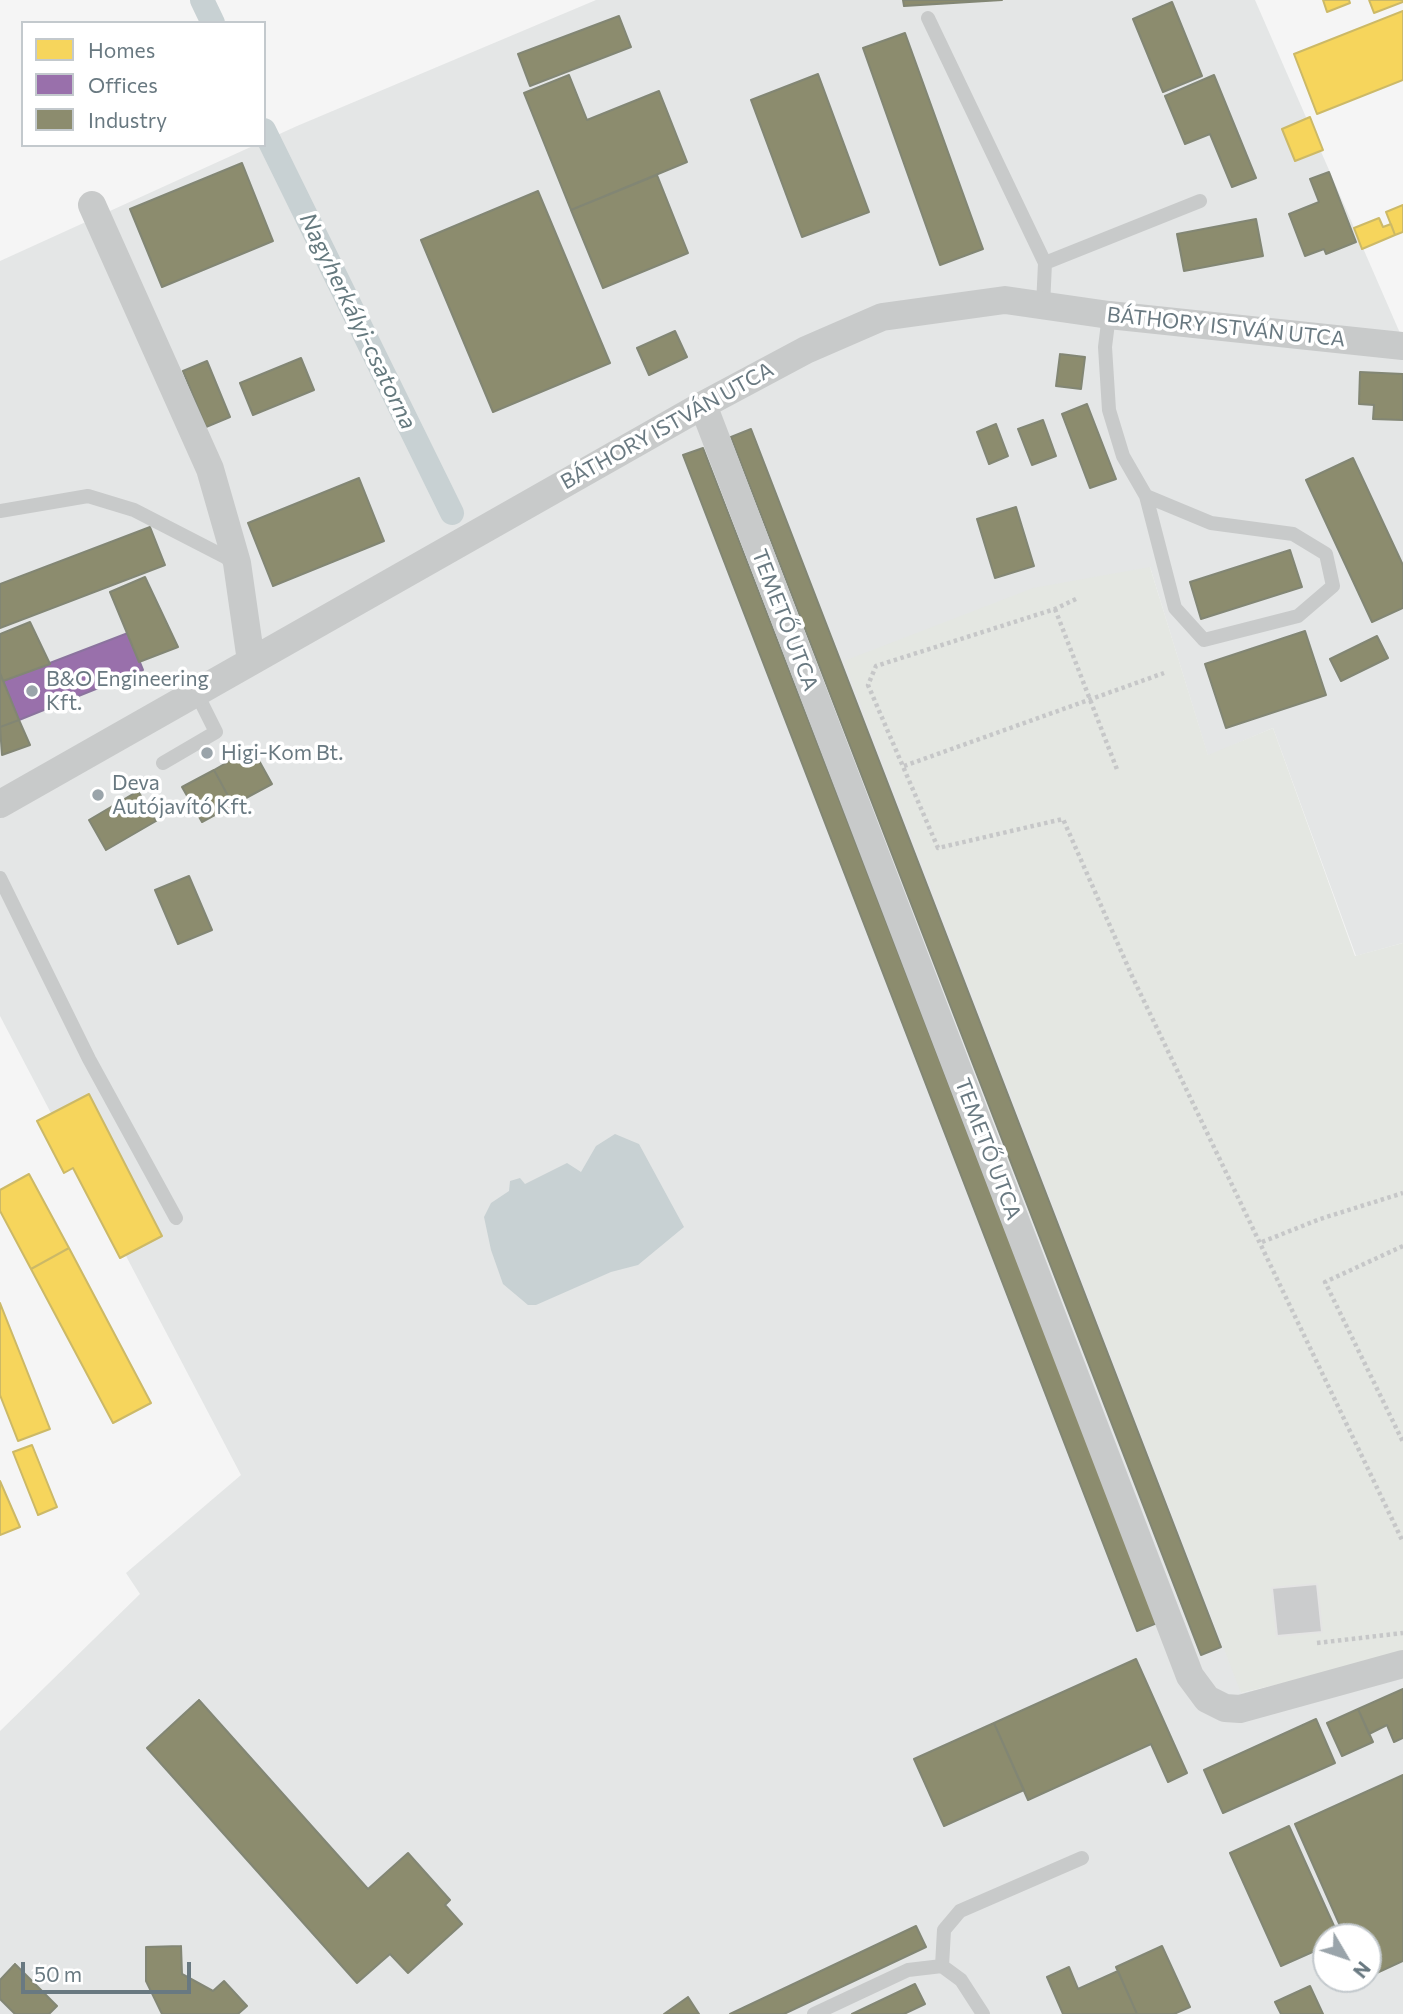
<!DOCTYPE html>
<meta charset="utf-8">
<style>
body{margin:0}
#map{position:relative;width:1403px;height:2014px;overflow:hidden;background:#f5f5f5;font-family:Commissioner,sans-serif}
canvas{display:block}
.legend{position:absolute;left:21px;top:21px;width:245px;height:126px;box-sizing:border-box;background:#fff;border:2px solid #c3c9cd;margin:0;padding:9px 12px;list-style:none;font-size:21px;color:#697981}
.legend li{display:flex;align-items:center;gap:14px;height:35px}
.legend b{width:35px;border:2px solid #c3c9cd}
.north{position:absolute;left:1312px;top:1923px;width:70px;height:70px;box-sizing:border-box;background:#fff;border:2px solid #c3c9cd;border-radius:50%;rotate:129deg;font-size:19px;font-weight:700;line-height:28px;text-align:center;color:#697981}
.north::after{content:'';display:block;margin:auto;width:24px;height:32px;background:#9aa4aa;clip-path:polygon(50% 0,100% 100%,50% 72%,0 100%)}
.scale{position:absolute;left:21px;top:1962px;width:170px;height:32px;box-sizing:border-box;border:4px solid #697981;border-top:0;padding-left:9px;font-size:21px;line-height:24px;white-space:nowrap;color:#697981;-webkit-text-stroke:5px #fff;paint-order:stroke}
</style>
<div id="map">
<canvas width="1403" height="2014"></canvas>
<ul class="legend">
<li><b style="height:19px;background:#f6d55c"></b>Homes</li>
<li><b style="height:19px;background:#9970ab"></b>Offices</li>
<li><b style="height:19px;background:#8c8c6e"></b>Industry</li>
</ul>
<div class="north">N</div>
<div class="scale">50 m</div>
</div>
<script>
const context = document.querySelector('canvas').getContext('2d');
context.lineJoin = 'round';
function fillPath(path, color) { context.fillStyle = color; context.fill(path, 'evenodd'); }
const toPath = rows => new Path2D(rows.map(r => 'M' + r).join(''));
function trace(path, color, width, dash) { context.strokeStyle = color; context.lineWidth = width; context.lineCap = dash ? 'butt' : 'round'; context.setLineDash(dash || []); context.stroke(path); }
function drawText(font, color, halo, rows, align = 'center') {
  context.font = font + ' Commissioner,sans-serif'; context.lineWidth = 7; context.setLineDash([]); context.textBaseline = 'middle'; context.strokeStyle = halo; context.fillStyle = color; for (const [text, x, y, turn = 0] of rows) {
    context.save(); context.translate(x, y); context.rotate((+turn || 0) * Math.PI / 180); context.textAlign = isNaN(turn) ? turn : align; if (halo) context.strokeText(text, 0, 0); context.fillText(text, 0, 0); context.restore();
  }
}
fillPath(toPath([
 [596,0,1255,0,1403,340,1403,943,1356,956,1273,728,1208,756,1150,567,1241,1693,1403,1655,1403,2014,0,2014,0,1731,140,1594,126,1573,241,1475,0,1016,0,261,255,145,264,145,264,141,297,126],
 [1326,1937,1368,1937,1368,1979,1326,1979]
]), '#e4e6e6');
fillPath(toPath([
 [1150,567,1208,755,1273,728,1355,956,1403,943,1403,1655,1241,1693,844,661,1033,588]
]), '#e4e7e2');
fillPath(toPath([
 [615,1134,639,1144,684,1227,638,1265,611,1272,536,1305,528,1305,503,1284,491,1250,484,1217,491,1203,509,1191,510,1181,520,1178,525,1184,567,1163,581,1172,596,1146]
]), '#c8d1d3');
const homes = toPath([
 [1323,0,1349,0,1350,3,1327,12,1323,0],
 [1369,0,1403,0,1403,2,1374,13,1369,0],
 [1403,11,1403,80,1317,114,1294,54,1403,11],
 [1310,117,1323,150,1295,161,1282,129,1310,117],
 [1403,205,1403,232,1395,235,1386,212,1403,205],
 [1379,218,1383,227,1391,224,1395,235,1362,249,1354,228,1379,218],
 [89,1094,162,1236,120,1258,73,1168,64,1173,37,1121,89,1094],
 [29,1174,69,1248,31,1269,0,1211,0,1190,29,1174],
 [69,1248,151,1403,113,1423,31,1269,69,1248],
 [0,1303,50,1429,18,1441,0,1395,0,1303],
 [32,1445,57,1507,38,1515,13,1452,32,1445],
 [0,1481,20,1527,0,1535,0,1481]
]);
fillPath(homes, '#f6d55c');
trace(homes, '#ccb967', 2);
const offices = toPath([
 [128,633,143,670,19,720,3,681,128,633]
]);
fillPath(offices, '#9970ab');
trace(offices, '#8b739e', 2);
const industry = toPath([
 [903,0,1002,0,904,6,903,0],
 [1172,2,1202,76,1163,92,1133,19,1172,2],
 [619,16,631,47,530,86,518,54,619,16],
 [905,33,983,249,940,265,863,48,905,33],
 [818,74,869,212,802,237,751,100,818,74],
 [569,75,587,120,659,91,687,162,571,210,524,93,569,75],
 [1214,75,1256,178,1232,187,1210,134,1185,144,1165,96,1214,75],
 [242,163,273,241,162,287,130,209,242,163],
 [1329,172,1356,242,1326,254,1324,249,1305,256,1289,214,1319,202,1310,179,1329,172],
 [657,175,688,253,603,288,571,210,657,175],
 [538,191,610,363,493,412,421,240,538,191],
 [1256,219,1263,256,1184,271,1177,234,1256,219],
 [675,331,687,357,649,375,637,348,675,331],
 [1060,354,1085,357,1081,389,1056,386,1060,354],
 [301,358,314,390,253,415,240,383,301,358],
 [207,361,230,417,206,427,183,371,207,361],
 [1360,372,1403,374,1403,420,1373,419,1374,405,1359,404,1360,372],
 [1087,404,1116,479,1090,488,1062,414,1087,404],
 [1043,420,1056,456,1032,465,1018,429,1043,420],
 [996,424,1008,456,989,464,977,432,996,424],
 [751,429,1221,1647,1201,1655,731,437,751,429],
 [703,448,1157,1623,1137,1631,683,455,703,448],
 [1353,458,1403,565,1403,608,1372,622,1306,480,1353,458],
 [359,478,384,541,273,586,248,523,359,478],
 [1016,507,1034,566,995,578,977,519,1016,507],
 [150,527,165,565,0,628,0,584,150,527],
 [1290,550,1302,587,1201,619,1190,582,1290,550],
 [145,577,178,647,139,662,110,592,145,577],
 [30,622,50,664,3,681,0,673,0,634,30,622],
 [1305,631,1326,695,1226,728,1205,664,1305,631],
 [1377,636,1388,658,1341,681,1330,659,1377,636],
 [0,673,19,720,0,727,0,673],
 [19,720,30,745,2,755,0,727,19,720],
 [252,748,272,784,233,805,214,770,252,748],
 [214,770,233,805,202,822,182,787,214,770],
 [138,791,156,821,106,850,89,820,138,791],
 [189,876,212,930,178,944,155,890,189,876],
 [1136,1659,1187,1773,1168,1782,1151,1744,1028,1800,994,1723,1136,1659],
 [1403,1689,1403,1738,1394,1742,1387,1725,1369,1734,1358,1709,1403,1689],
 [199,1700,368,1889,408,1853,450,1900,445,1905,462,1924,408,1973,390,1954,357,1983,147,1748,199,1700],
 [1358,1709,1373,1742,1342,1756,1327,1723,1358,1709],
 [1316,1719,1335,1763,1223,1813,1204,1770,1316,1719],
 [994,1723,1024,1790,944,1826,914,1759,994,1723],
 [1403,1775,1403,1961,1368,1977,1368,1937,1345,1937,1295,1824,1403,1775],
 [1289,1826,1339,1937,1326,1937,1326,1946,1281,1966,1230,1853,1289,1826],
 [916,1926,926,1947,784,2014,730,2014,916,1926],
 [181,1946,182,1974,213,1991,224,1981,247,2006,238,2014,162,2014,146,1981,146,1947,181,1946],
 [1162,1946,1190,2007,1174,2014,1137,2014,1116,1967,1162,1946],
 [15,1964,57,2006,49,2014,15,2014,0,1999,0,1980,15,1964],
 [1069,1967,1078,1989,1118,1971,1137,2014,1063,2014,1047,1977,1069,1967],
 [915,1984,925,2004,904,2014,852,2014,915,1984],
 [1310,1986,1323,2014,1281,2014,1275,2002,1310,1986],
 [688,1997,699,2014,664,2014,688,1997]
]);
fillPath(industry, '#8c8c6e');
trace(industry, '#828674', 2);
trace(toPath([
 [202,0,213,23],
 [264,130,452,513]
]), '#c8d1d3', 24);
const building = toPath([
 [1317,1584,1322,1632,1277,1636,1272,1588,1317,1584]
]);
fillPath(building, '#cbcccd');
trace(building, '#e4e4e4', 2);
trace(toPath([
 [1076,599,1055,609,876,666,868,685,938,848,1063,819,1132,976,1403,1542],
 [1055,609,1118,772],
 [904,766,1164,673],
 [1262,1242,1320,1219,1403,1193],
 [1403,1246,1325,1282,1403,1442],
 [1317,1643,1403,1633]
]), '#c6c7c8', 4.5, [3.5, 3.5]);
trace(toPath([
 [928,18,1045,263,1043,306],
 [1045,263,1200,201],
 [1109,315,1105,347,1109,410,1123,456,1146,496,1175,608,1204,640,1298,616,1333,586,1326,554,1293,534,1211,523,1146,496],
 [0,511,88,496,134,510,235,562],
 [163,763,216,732,196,692],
 [0,878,89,1059,176,1218],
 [942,1966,944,1930,960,1911,1082,1858],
 [814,2014,908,1970,942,1966,961,1980,983,2014]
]), '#c8caca', 14);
trace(toPath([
 [92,205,210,469,237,563,251,661],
 [703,405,1190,1676,1207,1699,1225,1708,1240,1709,1403,1664],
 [0,804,703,405,806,350,882,317,1005,300,1109,315,1403,346]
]), '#c8caca', 28);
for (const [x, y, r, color] of [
 [32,691,7,"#9aa4aa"],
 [207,753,7,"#9aa4aa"],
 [98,795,7,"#9aa4aa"]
]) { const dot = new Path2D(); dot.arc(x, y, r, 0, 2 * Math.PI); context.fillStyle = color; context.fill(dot); trace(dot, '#fff', 2.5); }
drawText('21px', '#697981', '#fff', [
 ["BÁTHORY ISTVÁN UTCA",1226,327,6],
 ["BÁTHORY ISTVÁN UTCA",667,426,-29],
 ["TEMETŐ UTCA",785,620,69],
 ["TEMETŐ UTCA",988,1149,69]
]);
drawText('21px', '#697981', '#fff', [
 ["B&O Engineering",46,679],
 ["Kft.",46,703],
 ["Higi-Kom Bt.",221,753],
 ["Deva",112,783],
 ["Autójavító Kft.",112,807]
], 'left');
drawText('italic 23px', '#65797e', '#fff', [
 ["Nagyherkályi-csatorna",358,321,64]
]);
</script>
